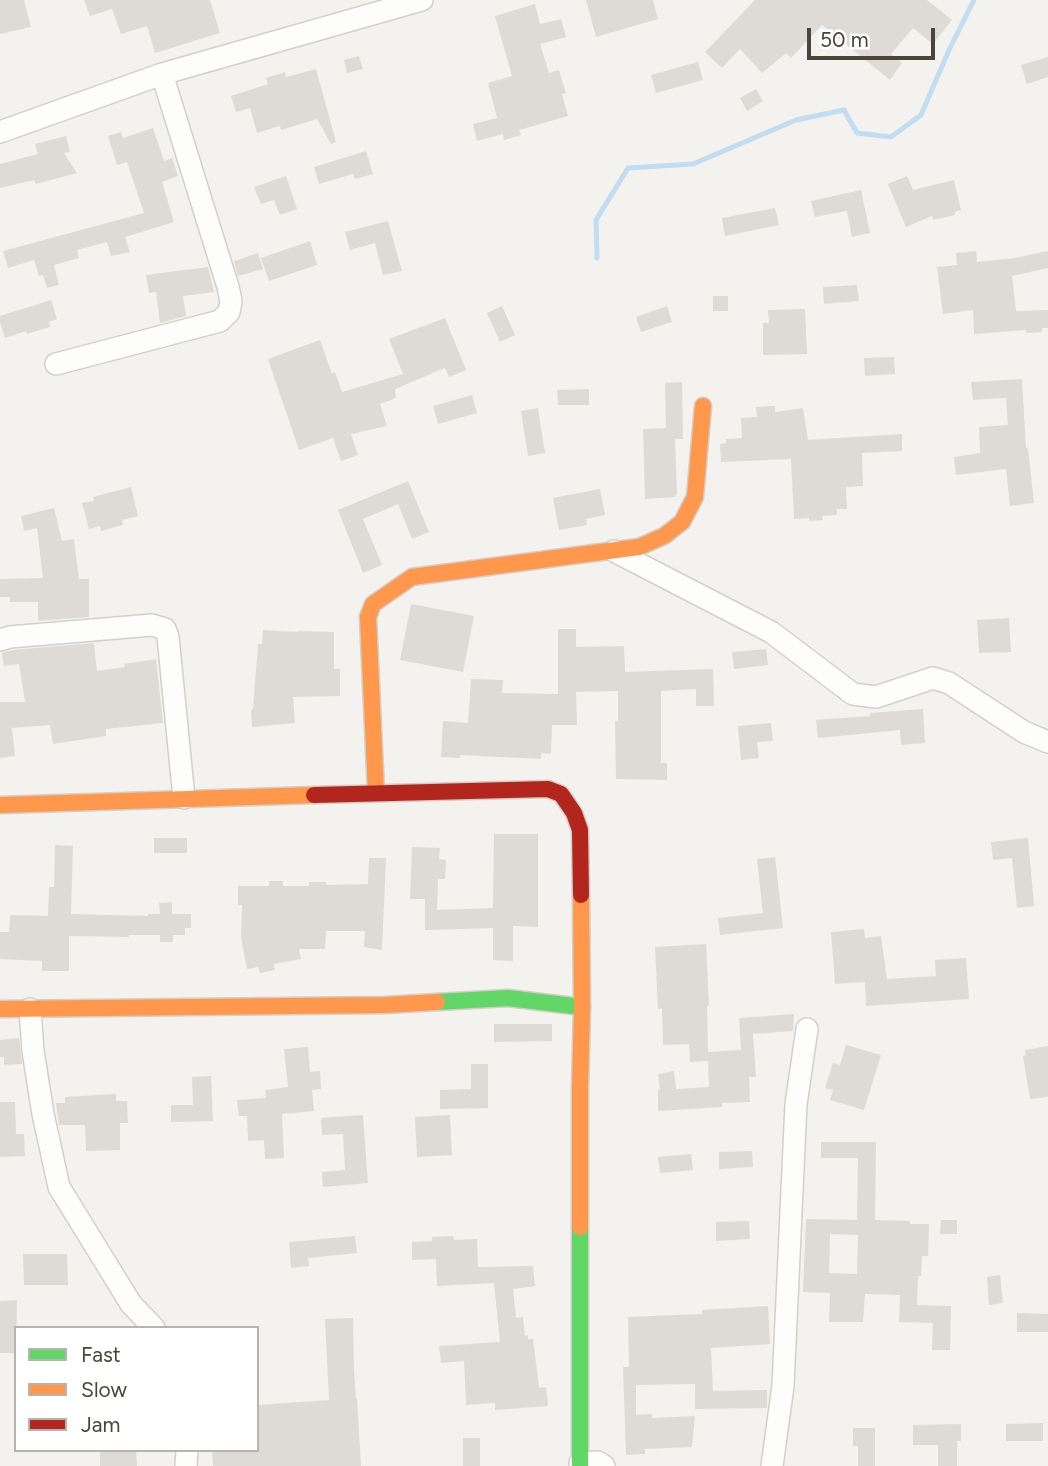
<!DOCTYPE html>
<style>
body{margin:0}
#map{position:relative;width:1048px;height:1466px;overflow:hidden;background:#f4f2ee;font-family:Figtree,sans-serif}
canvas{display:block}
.legend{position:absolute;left:14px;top:1326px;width:245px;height:126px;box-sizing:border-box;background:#fff;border:2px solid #b7b4b0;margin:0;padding:9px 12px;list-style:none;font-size:21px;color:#4b4439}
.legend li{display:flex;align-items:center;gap:14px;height:35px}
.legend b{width:35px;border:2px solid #b7b4b0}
.scale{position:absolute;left:807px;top:28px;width:128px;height:32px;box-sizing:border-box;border:4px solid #4b4439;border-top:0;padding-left:9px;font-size:21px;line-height:24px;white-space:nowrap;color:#4b4439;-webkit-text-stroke:5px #fff;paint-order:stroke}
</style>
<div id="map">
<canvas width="1048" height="1466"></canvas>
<ul class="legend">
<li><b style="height:9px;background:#63d668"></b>Fast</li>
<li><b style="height:9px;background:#ff974d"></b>Slow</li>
<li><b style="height:9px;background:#b3261e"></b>Jam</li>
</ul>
<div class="scale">50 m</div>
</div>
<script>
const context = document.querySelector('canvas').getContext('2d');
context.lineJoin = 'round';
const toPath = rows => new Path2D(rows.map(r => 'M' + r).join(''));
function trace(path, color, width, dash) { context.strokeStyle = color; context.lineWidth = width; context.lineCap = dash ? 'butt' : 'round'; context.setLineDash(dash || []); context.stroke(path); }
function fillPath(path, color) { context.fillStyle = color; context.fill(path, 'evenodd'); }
trace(toPath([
 [597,258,596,220,628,168,693,164,796,120,844,110,857,133,891,137,921,115,949,50,974,0]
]), '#c0ddf1', 5);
fillPath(toPath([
 [0,0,24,0,31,27,0,34],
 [84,0,210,0,220,33,155,53,147,26,121,34,112,9,90,16],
 [586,0,653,0,658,19,596,37],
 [755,0,927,0,952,20,933,44,913,28,891,54,902,63,890,80,822,25,791,58,786,53,762,73,740,49,722,68,705,52],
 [535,4,540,24,561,19,566,37,540,44,549,73,559,70,566,93,562,94,568,116,519,130,521,135,504,140,503,134,477,141,473,124,497,118,488,83,512,76,495,16],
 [359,56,363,69,347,73,344,60],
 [1048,57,1048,77,1027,84,1021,65],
 [698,62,703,80,656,93,651,75],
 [316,69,336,142,331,144,317,119,281,130,280,126,257,133,250,108,236,112,231,96,268,84,266,78,285,72,286,77],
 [756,89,763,101,747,111,740,98],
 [153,128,164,161,172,158,178,176,162,182,174,222,125,237,130,252,111,256,107,242,77,250,79,258,54,265,59,285,47,288,43,275,39,276,34,260,8,268,3,251,144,213,127,162,117,165,108,136,121,132,123,138],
 [66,136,70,152,64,153,77,173,36,184,34,180,0,188,0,164,38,154,35,144],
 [366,151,373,174,355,179,353,174,319,184,314,167],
 [286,176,297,209,280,215,274,200,261,204,254,187],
 [907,176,913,190,954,180,961,210,955,212,955,215,933,220,932,216,906,227,888,184],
 [861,190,870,233,852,237,847,211,815,217,811,201],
 [775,208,779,225,725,236,722,218],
 [388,221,402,271,383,275,375,243,350,250,345,232],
 [310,241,317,265,269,281,261,258],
 [976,251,977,262,1015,258,1048,251,1048,268,1012,276,1016,311,1048,310,1048,328,1042,328,1042,332,1026,333,1026,330,974,334,973,310,943,314,937,267,957,265,956,253],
 [258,253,263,269,238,276,234,261],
 [208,267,214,292,183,296,186,316,160,323,156,292,149,293,146,275],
 [857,285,859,301,824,304,823,287],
 [713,296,728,296,728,311,713,311],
 [51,300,57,319,49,322,50,327,27,334,26,331,5,338,0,322,0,316],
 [502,306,515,335,500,342,487,313],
 [667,306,672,322,641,332,636,317],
 [805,309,807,354,763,355,763,323,769,323,768,310],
 [445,318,466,370,449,377,445,368,395,389,396,398,380,404,387,426,351,434,358,455,341,461,333,438,299,450,268,359,320,340,332,374,335,372,342,392,403,374,389,339],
 [894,357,895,374,865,376,864,358],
 [1022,379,1026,448,1028,448,1034,503,1010,506,1006,469,956,475,954,457,980,453,979,427,1008,425,1006,398,973,400,971,382],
 [682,382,683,439,675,439,677,494,675,497,645,499,643,429,666,428,665,383],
 [589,389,589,405,558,405,557,390],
 [472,395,477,413,438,424,433,406],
 [775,406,775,412,803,408,808,440,902,434,902,451,862,453,863,486,846,487,847,509,837,509,837,515,822,516,823,520,809,521,809,518,794,519,791,459,721,462,720,444,726,443,726,439,742,438,741,418,757,417,756,407],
 [538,408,545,453,528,456,521,411],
 [408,481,429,532,412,539,398,504,363,519,382,565,363,573,338,510],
 [131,487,138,516,122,520,123,525,101,531,100,526,89,529,82,503,94,501,93,497],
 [600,489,605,515,586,519,587,525,559,530,553,498],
 [54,508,62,541,74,539,79,579,89,579,89,617,38,621,38,602,10,602,10,597,0,597,0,579,43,578,37,528,24,531,21,516],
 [411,604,474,616,463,672,400,660],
 [1009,618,1011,652,979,653,977,620],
 [558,629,576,629,576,647,624,646,625,672,713,669,714,706,696,706,696,689,661,691,661,763,667,763,667,780,616,779,615,721,618,721,618,691,576,692,577,725,552,725,551,754,541,753,541,759,460,755,460,758,441,757,443,721,468,723,471,679,503,680,502,693,558,694],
 [263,630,298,632,298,631,334,632,334,669,340,669,340,696,293,697,295,723,252,727,251,710,253,709,258,644,262,644],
 [94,643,97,671,125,667,124,664,156,659,163,723,106,729,106,736,53,744,50,725,12,728,15,756,0,758,0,702,25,702,19,664,4,666,2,653,12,650],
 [766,649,768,665,734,669,732,652],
 [923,709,925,743,901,745,900,730,818,738,816,720,870,716,870,713],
 [771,723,773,741,757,742,759,758,741,760,738,726],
 [494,834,538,834,538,927,513,926,513,961,493,960,493,928,425,930,425,899,410,899,412,847,440,848,439,859,446,860,445,879,438,879,437,910,493,908],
 [154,838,187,838,187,853,154,853],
 [1028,838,1034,906,1017,908,1012,858,993,860,991,842],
 [55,845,73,846,71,914,148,916,148,914,160,914,159,903,172,902,172,914,191,914,191,928,185,928,185,935,173,935,173,942,160,942,160,935,129,935,129,937,69,936,69,971,42,971,42,961,0,959,0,932,9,932,10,915,48,916,49,887,54,887],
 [775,857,783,928,720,935,718,918,763,913,757,859],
 [369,858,386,858,382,950,364,947,365,931,326,931,325,949,299,949,301,959,274,964,275,970,260,973,258,967,247,969,241,938,242,905,238,905,238,886,269,886,269,881,283,881,283,886,309,886,309,882,326,882,326,885,368,884],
 [864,929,865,938,881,936,887,979,936,976,935,960,966,958,969,999,866,1006,865,982,835,984,831,932],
 [706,944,709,1006,707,1006,708,1052,741,1050,739,1018,794,1014,793,1031,753,1034,756,1077,749,1077,750,1102,722,1103,722,1107,658,1111,658,1090,660,1090,658,1074,674,1071,676,1089,709,1087,708,1061,690,1062,689,1044,663,1045,662,1008,658,1009,655,947],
 [494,1024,552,1024,552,1041,494,1042],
 [19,1038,22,1064,4,1065,4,1057,0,1057,0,1040],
 [846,1045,881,1055,864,1110,830,1100,833,1090,825,1088,833,1063,840,1065],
 [1048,1046,1048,1097,1030,1099,1023,1056,1026,1055,1025,1050],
 [308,1047,310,1072,320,1071,321,1089,312,1090,314,1111,282,1114,284,1158,265,1159,264,1140,248,1141,247,1116,239,1116,237,1100,266,1098,265,1090,288,1087,284,1049],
 [471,1064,488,1064,488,1108,440,1109,440,1090,471,1089],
 [211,1076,213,1121,171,1122,171,1105,193,1105,192,1077],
 [116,1094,116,1101,127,1101,128,1123,120,1123,120,1150,86,1151,85,1125,59,1125,56,1103,65,1103,65,1097],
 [0,1102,15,1102,16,1134,24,1134,25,1156,0,1157],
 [363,1115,368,1183,323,1187,322,1172,345,1170,343,1134,322,1135,321,1118],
 [450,1115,452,1155,417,1157,415,1117],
 [821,1142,876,1142,875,1220,910,1221,910,1224,929,1224,928,1256,922,1256,921,1276,918,1276,917,1305,951,1306,950,1350,932,1350,933,1323,899,1322,900,1295,865,1294,863,1322,829,1322,830,1293,803,1292,806,1219,857,1220,858,1158,821,1158],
 [830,1234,858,1235,857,1274,829,1273],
 [752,1151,753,1167,719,1169,719,1152],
 [691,1154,693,1170,660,1173,658,1157],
 [941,1220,957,1220,957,1234,940,1234],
 [749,1221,750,1239,716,1241,716,1222],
 [355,1236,357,1253,308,1258,309,1266,291,1268,289,1242],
 [453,1236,454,1240,477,1239,478,1267,533,1266,535,1286,513,1289,516,1318,523,1317,525,1336,528,1335,528,1339,533,1339,539,1388,546,1387,548,1406,495,1410,495,1403,466,1405,464,1361,441,1363,439,1346,500,1342,494,1283,437,1286,436,1259,412,1260,412,1242,432,1241,432,1237],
 [23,1254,67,1254,68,1285,24,1285],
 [1000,1275,1003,1303,989,1305,987,1277],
 [17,1300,16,1353,0,1353,0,1301],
 [768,1306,770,1344,711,1348,713,1391,767,1390,767,1408,695,1409,695,1384,636,1385,636,1415,652,1414,652,1418,695,1416,692,1447,645,1449,645,1454,626,1455,623,1367,629,1367,628,1317,702,1314,702,1310],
 [1017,1313,1048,1314,1048,1332,1017,1332],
 [353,1318,354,1371,356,1398,357,1398,361,1466,213,1466,212,1450,259,1450,257,1405,329,1400,325,1319],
 [1043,1423,1043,1441,1006,1441,1006,1424],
 [961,1424,961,1441,957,1441,957,1466,938,1466,938,1445,913,1445,913,1425],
 [853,1428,875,1428,875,1466,858,1466,858,1446,853,1446],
 [463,1438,480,1438,480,1466,463,1466],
 [100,1450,136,1450,137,1466,100,1466]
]), '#dedbd6');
const street = toPath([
 [0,132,162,74,422,0],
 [56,364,220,321,229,312,231,301,228,287,162,74],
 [614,551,771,632,853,694,876,697,933,678,949,683,1024,732,1048,742],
 [0,640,10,637,152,625,165,629,168,637,184,798],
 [30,1009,33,1051,43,1114,59,1187,131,1304,154,1328],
 [580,1463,598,1462,604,1466],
 [186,1466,187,1450],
 [772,1466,783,1386,796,1104,807,1029]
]);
const fast = toPath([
 [437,1002,508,998,582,1007],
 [580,1227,580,1466]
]);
const slow = toPath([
 [376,793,368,617,373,604,412,577,639,547,664,536,682,522,695,497,703,406],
 [0,805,314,795],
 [0,1009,385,1005,437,1002],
 [580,1227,580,1088,582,1007,581,895]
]);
const jam = toPath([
 [314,795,548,789,561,794,574,813,580,830,581,895]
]);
trace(street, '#d2d0cb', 24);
trace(fast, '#d3cfc5', 19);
trace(slow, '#d3cfc5', 19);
trace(jam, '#d3cfc5', 19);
trace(street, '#fdfdfc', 21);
trace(fast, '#63d668', 16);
trace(slow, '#ff974d', 16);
trace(jam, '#b3261e', 16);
</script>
